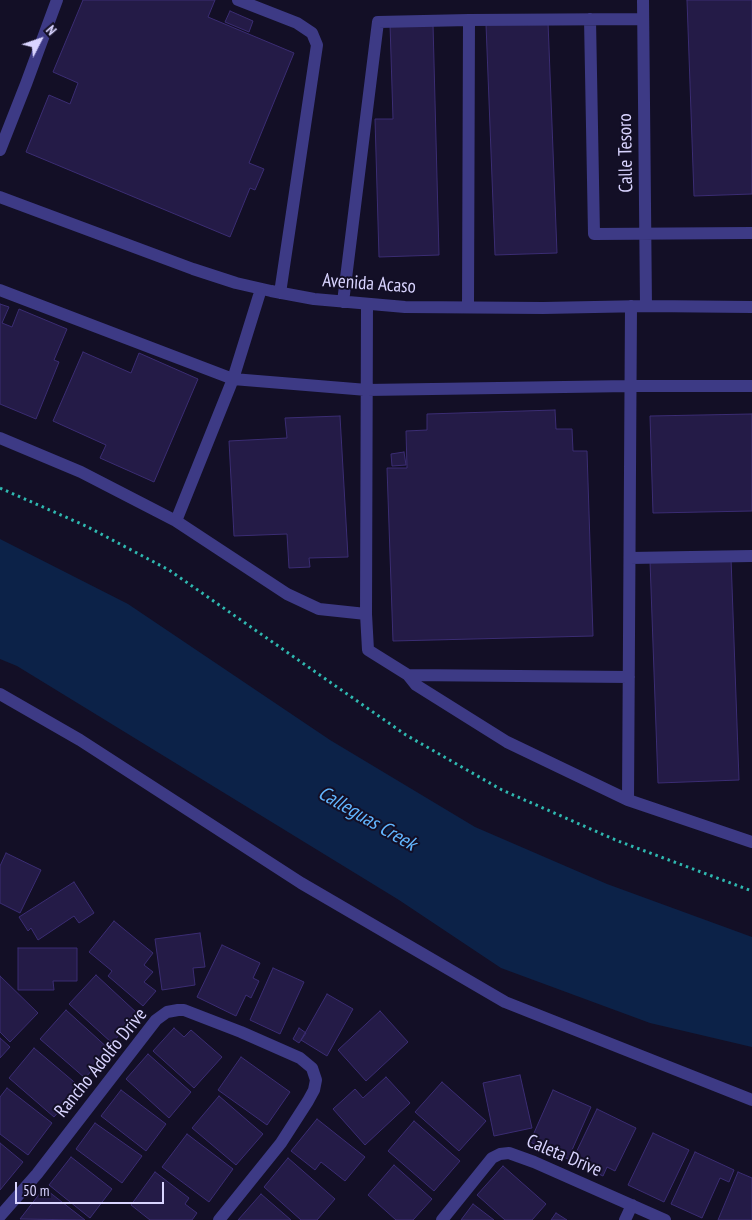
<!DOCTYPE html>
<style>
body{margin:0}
#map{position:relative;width:752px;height:1220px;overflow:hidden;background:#130f26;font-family:"PT Sans Narrow",sans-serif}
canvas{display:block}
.north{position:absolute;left:15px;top:15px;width:50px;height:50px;-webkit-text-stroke:4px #130f26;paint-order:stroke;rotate:49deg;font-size:14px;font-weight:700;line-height:20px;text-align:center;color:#d9d4ff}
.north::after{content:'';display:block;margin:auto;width:18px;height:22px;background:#d9d4ff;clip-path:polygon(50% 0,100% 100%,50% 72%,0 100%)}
.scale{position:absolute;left:15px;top:1182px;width:149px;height:22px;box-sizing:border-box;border:2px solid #d9d4ff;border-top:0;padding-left:6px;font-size:15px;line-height:18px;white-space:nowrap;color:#d9d4ff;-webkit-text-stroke:4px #130f26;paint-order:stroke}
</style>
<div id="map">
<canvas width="752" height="1220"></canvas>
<div class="north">N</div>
<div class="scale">50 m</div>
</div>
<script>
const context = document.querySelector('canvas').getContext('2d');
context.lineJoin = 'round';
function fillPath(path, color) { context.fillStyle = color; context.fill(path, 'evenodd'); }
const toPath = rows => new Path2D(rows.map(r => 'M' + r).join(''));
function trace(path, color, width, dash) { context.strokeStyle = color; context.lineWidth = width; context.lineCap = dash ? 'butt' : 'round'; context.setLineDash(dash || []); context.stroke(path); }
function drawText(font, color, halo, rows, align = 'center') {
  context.font = font + ' "PT Sans Narrow",sans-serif'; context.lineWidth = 4; context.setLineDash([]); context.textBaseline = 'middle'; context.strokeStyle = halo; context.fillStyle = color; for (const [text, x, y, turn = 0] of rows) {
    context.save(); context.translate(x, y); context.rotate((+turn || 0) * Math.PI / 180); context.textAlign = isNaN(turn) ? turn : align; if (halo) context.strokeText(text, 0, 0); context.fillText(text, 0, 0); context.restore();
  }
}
fillPath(toPath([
 [0,539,128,604,330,740,475,827,607,884,752,937,752,1047,650,1023,501,968,399,900,17,666,0,659]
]), '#0c2248');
const building = toPath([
 [83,0,215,0,208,17,294,53,249,163,264,169,255,190,250,188,230,237,26,152,49,95,70,104,78,83,53,72,83,0],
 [687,0,752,0,752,194,694,196,687,0],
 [230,11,253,21,249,32,225,22,230,11],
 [548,22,557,253,495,255,486,24,548,22],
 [390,24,433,24,439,255,379,257,375,119,393,119,390,24],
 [0,304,9,307,2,323,12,327,19,309,67,329,54,360,59,362,36,419,0,404,0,304],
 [83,352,131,373,139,353,198,379,154,482,100,458,106,445,53,421,83,352],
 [555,410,556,429,572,429,573,451,587,451,593,636,393,641,387,468,407,468,406,431,427,430,427,414,555,410],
 [752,414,752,511,653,513,650,416,752,414],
 [340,416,348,557,309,558,310,567,289,568,287,534,234,536,229,441,287,438,285,418,340,416],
 [404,452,406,465,392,466,391,454,404,452],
 [731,558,739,780,658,783,650,561,731,558],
 [6,853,41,870,20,913,0,903,0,866,6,853],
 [74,882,94,913,79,923,74,916,38,940,31,928,28,931,19,917,74,882],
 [114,921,153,953,144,965,153,972,144,982,156,991,143,1006,108,976,112,971,89,952,114,921],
 [200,933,205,967,193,968,195,985,162,990,155,939,200,933],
 [222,945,260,963,253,978,259,981,251,998,246,995,236,1016,197,997,222,945],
 [18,948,77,948,77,981,53,981,54,990,18,990,18,948],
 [273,968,304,982,280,1034,250,1020,273,968],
 [96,975,138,1014,112,1043,69,1004,96,975],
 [0,976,38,1013,10,1042,0,1032,0,976],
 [327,994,353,1009,327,1056,301,1040,327,994],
 [66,1010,110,1050,85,1078,40,1039,66,1010],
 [380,1011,408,1042,366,1081,338,1050,380,1011],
 [174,1028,184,1037,191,1030,222,1057,194,1088,153,1051,174,1028],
 [299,1028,306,1033,299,1043,293,1039,299,1028],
 [0,1038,10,1047,0,1058,0,1038],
 [34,1048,80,1087,54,1117,9,1078,34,1048],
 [148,1054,191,1092,169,1118,126,1079,148,1054],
 [241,1057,290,1092,267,1125,218,1090,241,1057],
 [520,1075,532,1128,494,1136,483,1083,520,1075],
 [386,1077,410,1103,365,1145,333,1109,355,1089,363,1098,386,1077],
 [442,1082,486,1121,459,1151,415,1112,442,1082],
 [7,1088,52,1123,28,1155,0,1134,0,1097,7,1088],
 [121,1090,166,1124,146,1151,101,1116,121,1090],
 [553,1090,591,1107,568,1159,530,1142,553,1090],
 [219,1096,263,1134,236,1165,192,1128,219,1096],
 [597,1109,636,1128,615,1171,607,1167,603,1176,572,1161,597,1109],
 [317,1119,365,1157,345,1181,321,1162,315,1170,291,1151,317,1119],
 [414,1121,460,1161,434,1191,388,1151,414,1121],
 [95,1123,142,1156,122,1183,76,1149,95,1123],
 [653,1133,689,1150,664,1202,628,1185,653,1133],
 [187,1134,233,1169,209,1202,162,1167,187,1134],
 [0,1143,23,1162,0,1190,0,1143],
 [695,1152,734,1170,729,1182,720,1178,702,1218,671,1204,695,1152],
 [71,1157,112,1189,90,1218,49,1185,71,1157],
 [288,1158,335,1199,317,1220,301,1220,264,1187,288,1158],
 [394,1165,432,1199,413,1220,396,1220,368,1195,394,1165],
 [503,1166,546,1204,532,1220,505,1220,477,1195,503,1166],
 [155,1172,189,1198,185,1204,197,1213,192,1220,150,1220,131,1205,155,1172],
 [738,1172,752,1178,752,1220,718,1220,738,1172],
 [44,1188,85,1220,20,1219,44,1188],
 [261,1194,291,1220,238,1220,261,1194],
 [473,1204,494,1220,461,1220,473,1204],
 [556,1213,567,1220,551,1220,556,1213]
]);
fillPath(building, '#241b47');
trace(building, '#3b2d73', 1);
trace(toPath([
 [0,488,86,526,169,570,406,735,502,790,618,841,752,891]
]), '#2fb8b0', 3, [2.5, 4]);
trace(toPath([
 [238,0,297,23,312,33,317,45,280,293],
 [643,0,646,306],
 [590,19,594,234,752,233],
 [0,150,26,84,57,0],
 [0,197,193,269,236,283,271,291,314,299,405,307,543,308,646,306,752,307],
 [0,290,233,379,367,390,630,386,752,386],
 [343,302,378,22,469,20],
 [367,304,366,614,368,650,408,675,629,677],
 [631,306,628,800,752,842],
 [468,307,469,20,643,19],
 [0,438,81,472,176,521,287,594,319,609,366,614],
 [176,521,233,379,261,289],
 [630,558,752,556],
 [408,675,416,685,507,742,628,800],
 [0,694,80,740,301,883,505,1002,752,1100],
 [0,1216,37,1174,156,1020,167,1012,178,1010,184,1010,241,1032,300,1058,312,1068,316,1080,314,1090,308,1101,281,1143,219,1220],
 [442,1220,492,1158,500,1154,509,1153,534,1162,665,1220],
 [625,1220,632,1205]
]), '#3d3a85', 12);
drawText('19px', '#d9d4ff', '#130f26', [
 ["Calle Tesoro",626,153,-91],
 ["Avenida Acaso",369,284,4],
 ["Rancho Adolfo Drive",101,1063,-51],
 ["Caleta Drive",564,1156,23]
]);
drawText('italic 20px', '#62b6ff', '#130f26', [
 ["Calleguas Creek",367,819,30]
]);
</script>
